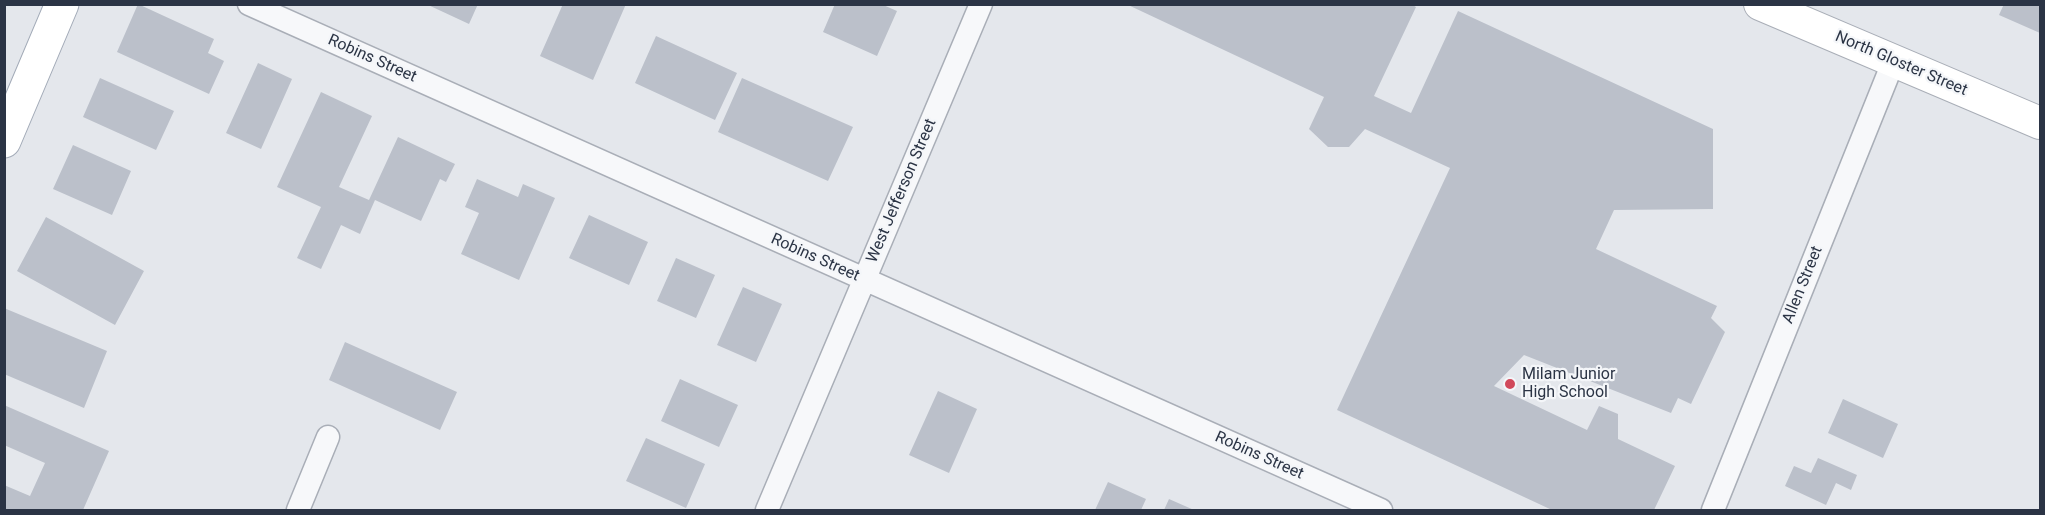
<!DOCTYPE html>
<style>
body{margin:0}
#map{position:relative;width:2045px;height:515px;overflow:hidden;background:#e4e7ec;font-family:Roboto,sans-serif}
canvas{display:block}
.frame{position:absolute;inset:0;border:6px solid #2b3445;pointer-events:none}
</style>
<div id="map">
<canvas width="2045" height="515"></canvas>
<div class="frame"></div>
</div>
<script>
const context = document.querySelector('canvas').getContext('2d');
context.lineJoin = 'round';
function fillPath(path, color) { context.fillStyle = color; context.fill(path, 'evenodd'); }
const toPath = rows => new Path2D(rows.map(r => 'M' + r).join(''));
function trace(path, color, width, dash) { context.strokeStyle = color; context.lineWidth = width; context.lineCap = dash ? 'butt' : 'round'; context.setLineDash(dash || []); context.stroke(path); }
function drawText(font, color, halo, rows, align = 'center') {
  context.font = font + ' Roboto,sans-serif'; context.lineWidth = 4.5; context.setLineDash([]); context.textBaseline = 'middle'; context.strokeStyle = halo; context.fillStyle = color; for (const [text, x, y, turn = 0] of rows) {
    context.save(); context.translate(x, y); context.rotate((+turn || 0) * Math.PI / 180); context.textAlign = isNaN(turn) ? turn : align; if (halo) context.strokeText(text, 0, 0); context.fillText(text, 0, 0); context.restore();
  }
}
fillPath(toPath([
 [138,4,214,39,208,53,224,61,209,94,117,52],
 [426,4,478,4,469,24],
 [563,4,626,4,593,80,540,56],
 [835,4,881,4,897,11,877,56,823,32],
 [1126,4,1411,4,1416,7,1374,96,1411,113,1458,11,1713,129,1713,209,1614,210,1596,249,1717,306,1711,318,1725,332,1691,404,1678,398,1671,413,1524,355,1494,386,1587,430,1599,406,1618,414,1618,439,1675,466,1654,510,1552,510,1337,410,1450,168,1365,129,1349,147,1328,147,1309,129,1324,97],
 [2004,4,2040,4,2040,33,1999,15],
 [656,36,737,73,715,120,635,83],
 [258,63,292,79,261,149,226,133],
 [100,78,174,111,156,150,83,117],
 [742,78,853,127,828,181,718,132],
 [321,92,372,116,339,187,369,200,398,137,455,164,446,182,440,179,421,221,375,200,360,234,341,225,321,269,297,258,321,207,277,187],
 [73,145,131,171,112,215,53,189],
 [477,179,518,197,523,184,555,198,519,280,461,254,479,213,465,207],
 [589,215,648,242,629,285,569,258],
 [46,217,144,271,115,325,17,271],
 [676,258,715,275,696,318,657,301],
 [743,287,782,304,756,362,717,345],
 [4,308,107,351,84,408,4,374],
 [345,342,457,392,440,430,329,380],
 [680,379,738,405,719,447,661,421],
 [938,391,977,409,949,473,909,455],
 [1843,399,1898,424,1883,458,1828,433],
 [4,405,109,451,83,510,4,510,4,485,30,496,45,463,4,445],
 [646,438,705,464,686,508,626,481],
 [1818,458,1857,475,1851,490,1836,483,1826,505,1785,486,1794,466,1811,473],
 [1108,482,1146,499,1141,510,1095,510],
 [1169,499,1194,510,1164,510]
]), '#bbc0ca');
const street = toPath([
 [249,4,1381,510],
 [298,510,328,437],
 [767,510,981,4],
 [1713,510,1894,60]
]);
const secondary = toPath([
 [1760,4,2040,123]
]);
const primary = toPath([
 [4,141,62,4]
]);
trace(street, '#a9aeb7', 25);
trace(secondary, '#a9aeb7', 34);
trace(primary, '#a3abb8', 35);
trace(street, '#f7f8fa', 22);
trace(secondary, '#fff', 32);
trace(primary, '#fff', 33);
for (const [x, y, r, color] of [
 [1510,384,6,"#d1495b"]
]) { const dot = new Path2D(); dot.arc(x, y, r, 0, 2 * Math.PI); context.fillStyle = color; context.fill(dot); trace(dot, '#f4f6f9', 2); }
drawText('16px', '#2b3445', '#f4f6f9', [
 ["Robins Street",372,59,24],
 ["North Gloster Street",1901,64,23],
 ["West Jefferson Street",902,191,-67],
 ["Robins Street",815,258,24],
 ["Allen Street",1803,285,-68],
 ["Robins Street",1259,456,24]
]);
drawText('16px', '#2b3445', '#f4f6f9', [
 ["Milam Junior",1522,375],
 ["High School",1522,393]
], 'left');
</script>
